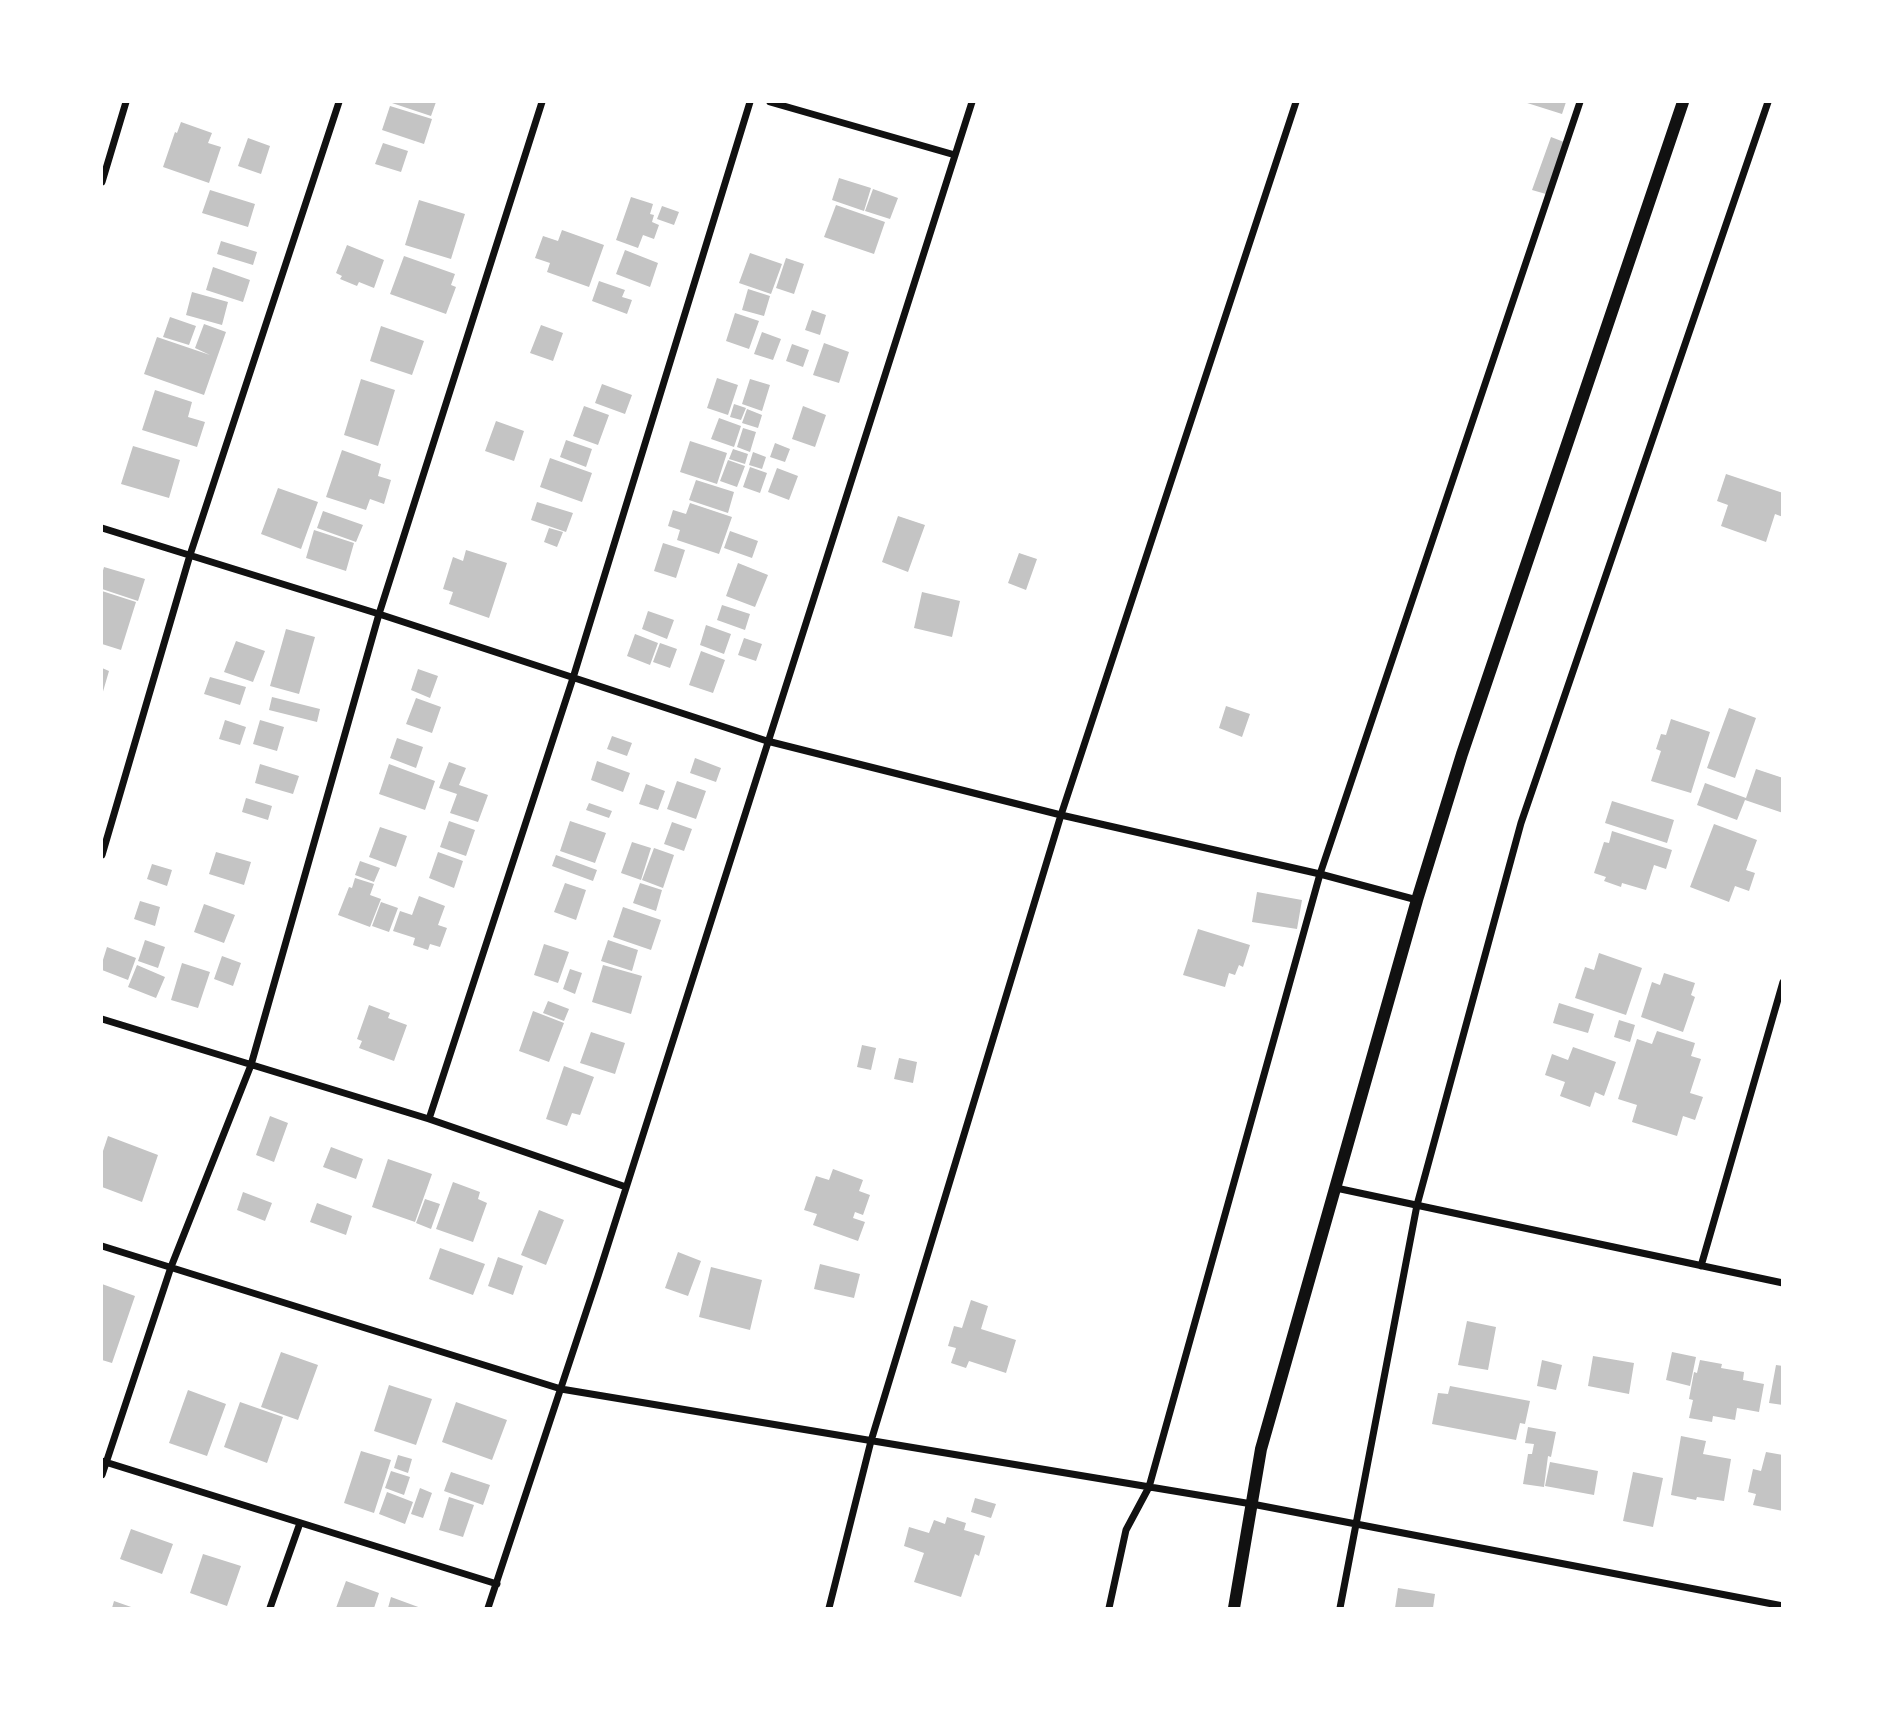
<!DOCTYPE html>
<style>
body{margin:0}
#map{position:relative;width:1884px;height:1710px;overflow:hidden;background:#fff;font-family:"Alegreya Sans",sans-serif}
canvas{display:block}
.frame{position:absolute;inset:0;border:103px solid #fff;pointer-events:none}
</style>
<div id="map">
<canvas width="1884" height="1710"></canvas>
<div class="frame"></div>
</div>
<script>
const context = document.querySelector('canvas').getContext('2d');
context.lineJoin = 'round';
function fillPath(path, color) { context.fillStyle = color; context.fill(path, 'evenodd'); }
const toPath = rows => new Path2D(rows.map(r => 'M' + r).join(''));
function trace(path, color, width, dash) { context.strokeStyle = color; context.lineWidth = width; context.lineCap = dash ? 'butt' : 'round'; context.setLineDash(dash || []); context.stroke(path); }
fillPath(toPath([
 [389,102,436,102,431,116],
 [1524,102,1566,102,1562,114],
 [390,106,432,119,424,144,382,130],
 [181,122,212,133,208,143,221,147,209,183,163,167,175,132,177,133],
 [1551,137,1564,142,1546,194,1532,190],
 [248,138,270,146,261,174,238,166],
 [383,143,408,151,401,172,375,164],
 [839,178,871,188,864,211,832,200],
 [873,189,898,198,890,219,865,211],
 [210,190,255,204,248,227,202,213],
 [631,197,653,204,650,214,654,215,652,222,659,225,654,239,643,235,638,248,616,240],
 [419,200,465,214,451,259,405,245],
 [836,205,885,222,874,254,824,237],
 [662,206,679,212,674,225,657,219],
 [562,230,604,245,589,287,547,272,550,263,535,258,543,236,558,241],
 [221,241,257,252,253,265,217,254],
 [347,245,384,260,374,288,359,282,357,286,340,279,342,276,336,273],
 [625,250,658,263,650,287,616,274],
 [750,253,782,264,771,294,739,283],
 [404,256,455,274,451,285,456,287,446,314,390,294],
 [786,258,804,264,794,294,776,288],
 [213,267,250,280,243,302,206,290],
 [599,281,625,290,622,297,632,300,627,314,592,301],
 [748,289,770,296,764,316,742,310],
 [192,292,228,302,222,325,186,315],
 [812,310,826,315,820,335,805,330],
 [735,313,759,321,749,349,726,341],
 [170,317,196,326,189,345,163,337],
 [204,324,226,332,204,395,144,374,157,337,210,355,195,348],
 [541,325,563,333,553,361,530,353],
 [381,326,424,341,412,375,370,361],
 [762,332,781,339,773,360,754,354],
 [824,343,849,352,839,383,813,375],
 [792,344,809,350,803,367,786,361],
 [717,378,738,385,728,415,707,408],
 [361,379,395,390,378,446,344,435],
 [750,379,770,385,762,411,742,404],
 [602,384,632,395,625,414,595,403],
 [155,390,192,402,188,417,205,422,197,447,142,430],
 [734,404,746,408,741,420,730,417],
 [584,406,609,415,598,445,573,436],
 [803,406,826,415,815,447,792,439],
 [747,409,762,415,758,428,742,423],
 [719,418,741,426,734,447,711,439],
 [496,421,524,431,514,461,485,451],
 [743,428,756,432,750,452,737,447],
 [566,440,592,449,586,467,560,457],
 [690,441,727,453,717,484,680,472],
 [775,443,790,449,785,462,770,457],
 [133,446,180,460,169,498,121,484],
 [733,449,748,454,745,464,729,459],
 [342,450,381,464,378,476,391,480,384,504,370,499,366,510,326,497],
 [753,452,766,457,762,469,749,465],
 [550,458,592,473,582,502,540,487],
 [728,460,745,466,737,487,720,481],
 [750,467,767,473,760,493,743,487],
 [777,468,798,476,789,500,768,492],
 [1726,474,1783,493,1783,517,1775,514,1766,542,1721,526,1728,505,1717,501],
 [696,480,734,492,728,513,689,500],
 [278,488,318,502,301,549,261,534],
 [537,502,573,513,566,532,531,520],
 [690,503,732,517,719,554,677,540,680,530,668,526,673,510,686,514],
 [323,511,363,525,356,542,317,528],
 [898,516,925,525,908,572,882,562],
 [549,528,563,532,557,547,544,542],
 [314,530,354,543,346,571,306,558],
 [730,531,758,541,752,558,724,548],
 [663,543,685,550,676,578,654,571],
 [466,550,507,563,489,618,449,604,453,592,443,589,453,557,463,561],
 [1019,553,1037,559,1026,590,1008,583],
 [738,563,768,575,755,607,726,596],
 [104,567,145,579,138,601,102,589,102,574],
 [102,591,136,602,121,650,102,644],
 [922,592,960,601,952,637,914,628],
 [722,605,750,614,745,630,717,620],
 [648,611,674,620,667,639,642,629],
 [706,625,731,634,724,654,700,645],
 [286,629,315,637,299,694,270,686],
 [635,634,658,643,650,665,627,656],
 [744,638,762,644,756,661,738,655],
 [236,641,265,651,253,682,224,672],
 [660,643,677,649,670,668,653,662],
 [701,651,725,660,713,693,689,685],
 [102,668,109,671,102,695],
 [418,669,438,676,430,698,411,690],
 [210,677,246,687,240,705,204,694],
 [272,697,320,709,317,722,269,710],
 [416,698,441,707,432,733,406,724],
 [1226,706,1250,714,1242,737,1219,728],
 [1729,708,1756,718,1735,778,1707,768],
 [1671,719,1710,732,1691,793,1651,781,1661,751,1656,749,1661,734,1666,735],
 [225,720,246,727,240,745,219,739],
 [260,720,284,727,277,751,253,744],
 [612,736,632,743,627,756,607,749],
 [397,738,423,747,416,768,390,758],
 [695,758,721,768,716,782,690,773],
 [597,761,630,773,623,792,591,780],
 [449,762,466,768,459,785,488,795,478,822,450,813,457,794,439,788],
 [260,764,299,776,293,794,255,783],
 [389,764,435,781,425,810,379,794],
 [1756,769,1783,778,1783,813,1745,800,1737,820,1697,805,1705,783,1746,798],
 [677,781,706,791,696,819,667,809],
 [646,784,665,791,658,810,639,804],
 [246,798,272,806,268,820,242,812],
 [1612,801,1674,820,1667,843,1605,823],
 [589,803,612,811,609,818,586,810],
 [449,821,475,830,466,856,440,847],
 [570,821,606,833,595,863,560,851],
 [672,822,692,829,684,851,664,844],
 [1714,824,1757,840,1746,870,1755,873,1749,891,1735,886,1729,902,1690,887],
 [380,827,407,836,396,867,369,857],
 [1612,831,1672,850,1666,869,1654,865,1646,890,1622,883,1621,887,1604,881,1606,877,1594,873,1604,842,1609,843],
 [632,842,651,848,641,880,621,873],
 [654,848,674,855,663,888,642,880],
 [216,852,251,862,244,885,209,874],
 [438,852,463,861,454,888,429,878],
 [556,855,597,870,593,881,552,866],
 [360,861,380,868,374,882,355,875],
 [152,864,172,870,167,886,147,879],
 [355,878,374,884,370,895,381,899,370,927,338,915,349,887,352,888],
 [565,883,586,890,576,920,554,912],
 [640,883,662,890,656,911,633,903],
 [1257,892,1302,900,1297,929,1252,922],
 [419,896,445,906,438,925,447,928,440,947,430,944,428,950,413,945,415,938,393,931,400,911,412,915],
 [140,901,160,907,155,926,134,919],
 [381,902,398,908,389,932,372,926],
 [204,904,235,915,224,943,194,932],
 [623,907,661,920,651,950,613,937],
 [1198,929,1250,945,1243,967,1239,965,1235,975,1229,973,1225,987,1183,975],
 [145,940,165,947,158,968,138,961],
 [608,940,638,950,632,971,601,961],
 [544,944,569,952,558,983,534,975],
 [107,947,136,958,128,980,102,970,102,963],
 [1599,953,1642,968,1626,1015,1575,998,1585,967,1594,970],
 [222,956,241,963,233,986,214,979],
 [182,963,210,972,198,1008,171,1000],
 [137,965,165,977,156,998,128,987],
 [603,965,642,976,631,1014,592,1002],
 [570,969,582,973,575,994,563,989],
 [1664,973,1695,983,1691,995,1695,997,1683,1032,1641,1017,1652,982,1660,985],
 [548,1001,569,1009,564,1021,543,1013],
 [1559,1003,1594,1014,1588,1033,1553,1023],
 [369,1005,390,1013,388,1018,407,1025,394,1061,359,1048,362,1041,357,1039],
 [533,1011,564,1023,549,1062,519,1051],
 [1619,1020,1635,1025,1630,1042,1614,1037],
 [1657,1031,1695,1043,1691,1056,1701,1059,1690,1093,1703,1097,1695,1120,1683,1116,1677,1136,1632,1122,1637,1105,1618,1099,1637,1039,1652,1044],
 [591,1032,625,1043,615,1074,580,1063],
 [862,1045,876,1048,871,1070,857,1067],
 [1573,1047,1616,1062,1604,1096,1595,1092,1590,1107,1560,1096,1565,1082,1545,1075,1552,1054,1568,1060],
 [899,1058,917,1062,913,1083,894,1079],
 [564,1066,594,1077,580,1115,572,1113,567,1126,546,1119],
 [270,1116,288,1123,274,1162,256,1155],
 [108,1136,158,1155,142,1202,102,1187,102,1154],
 [331,1147,363,1159,356,1179,323,1167],
 [388,1159,432,1174,415,1222,372,1207],
 [833,1169,863,1180,859,1191,870,1195,863,1215,855,1212,853,1218,865,1222,858,1241,813,1225,817,1214,804,1210,816,1176,829,1180],
 [453,1182,480,1192,478,1199,487,1203,473,1242,436,1229],
 [243,1192,272,1203,265,1221,237,1210],
 [425,1199,440,1204,431,1229,416,1223],
 [317,1203,352,1216,346,1235,310,1222],
 [539,1210,564,1220,546,1265,521,1255],
 [440,1248,485,1264,473,1295,429,1279],
 [678,1252,701,1261,688,1296,665,1288],
 [498,1257,523,1266,513,1295,488,1286],
 [820,1264,860,1274,854,1298,814,1289],
 [711,1267,762,1280,750,1330,699,1317],
 [102,1284,135,1296,112,1363,102,1360],
 [971,1300,988,1306,981,1329,1016,1340,1006,1373,969,1361,966,1368,951,1363,956,1348,948,1346,954,1326,962,1328],
 [1467,1321,1496,1327,1488,1370,1458,1365],
 [281,1352,318,1365,298,1420,261,1407],
 [1672,1352,1696,1357,1690,1386,1666,1380],
 [1593,1356,1634,1363,1629,1394,1588,1386],
 [1542,1360,1562,1365,1556,1390,1537,1386],
 [1700,1360,1722,1364,1721,1368,1744,1372,1743,1380,1764,1384,1759,1412,1737,1408,1735,1420,1713,1416,1712,1422,1689,1418,1693,1400,1689,1399,1694,1372,1697,1373],
 [1776,1365,1783,1366,1783,1405,1769,1403],
 [389,1385,432,1399,416,1445,374,1431],
 [1450,1386,1530,1401,1525,1424,1520,1423,1516,1440,1432,1424,1438,1393,1448,1394],
 [188,1390,226,1404,207,1456,169,1443],
 [240,1402,283,1417,267,1463,224,1447],
 [456,1402,507,1420,492,1460,442,1442],
 [1528,1427,1556,1432,1551,1457,1548,1456,1544,1487,1523,1484,1528,1454,1532,1454,1534,1444,1525,1443],
 [1681,1436,1706,1441,1703,1454,1731,1459,1724,1501,1697,1497,1696,1500,1671,1495],
 [361,1451,391,1460,374,1513,344,1503],
 [1766,1452,1783,1455,1783,1511,1753,1505,1756,1494,1748,1492,1753,1469,1761,1471],
 [398,1455,412,1459,408,1473,394,1468],
 [1550,1462,1598,1471,1594,1495,1545,1486],
 [391,1471,410,1477,404,1495,385,1488],
 [451,1472,490,1485,483,1505,444,1491],
 [1633,1472,1663,1478,1653,1527,1623,1521],
 [420,1488,432,1493,423,1518,411,1514],
 [387,1492,413,1502,405,1524,379,1514],
 [449,1497,474,1505,463,1537,439,1530],
 [975,1498,996,1504,991,1518,971,1512],
 [947,1517,966,1523,964,1530,985,1536,979,1556,975,1554,961,1597,914,1582,924,1553,904,1546,909,1527,929,1533,934,1520,945,1524],
 [131,1529,173,1544,162,1574,120,1559],
 [203,1554,241,1566,227,1606,190,1593],
 [346,1581,379,1593,374,1608,336,1608],
 [1398,1588,1435,1594,1433,1608,1395,1608],
 [391,1597,421,1608,388,1608],
 [114,1601,134,1608,112,1608]
]), '#c4c4c4');
trace(toPath([
 [770,102,955,155],
 [102,182,126,102],
 [102,528,379,614,767,741,1061,815,1320,874,1417,900],
 [102,855,190,555,339,102],
 [102,1019,429,1119,626,1187],
 [429,1119,573,678,750,102],
 [1336,1188,1783,1283],
 [102,1246,561,1389,1252,1504,1783,1606],
 [1701,1266,1783,982],
 [102,1461,497,1584],
 [102,1475,171,1267,251,1065,379,614,542,102],
 [270,1608,300,1523],
 [488,1608,598,1276,972,102],
 [829,1608,871,1441,1061,815,1296,102],
 [1109,1608,1126,1530,1149,1487,1320,874,1580,102],
 [1340,1608,1417,1205,1521,823,1768,102]
]), '#111', 7);
trace(toPath([
 [1234,1608,1261,1449,1417,900,1462,754,1683,102]
]), '#111', 12);
</script>
